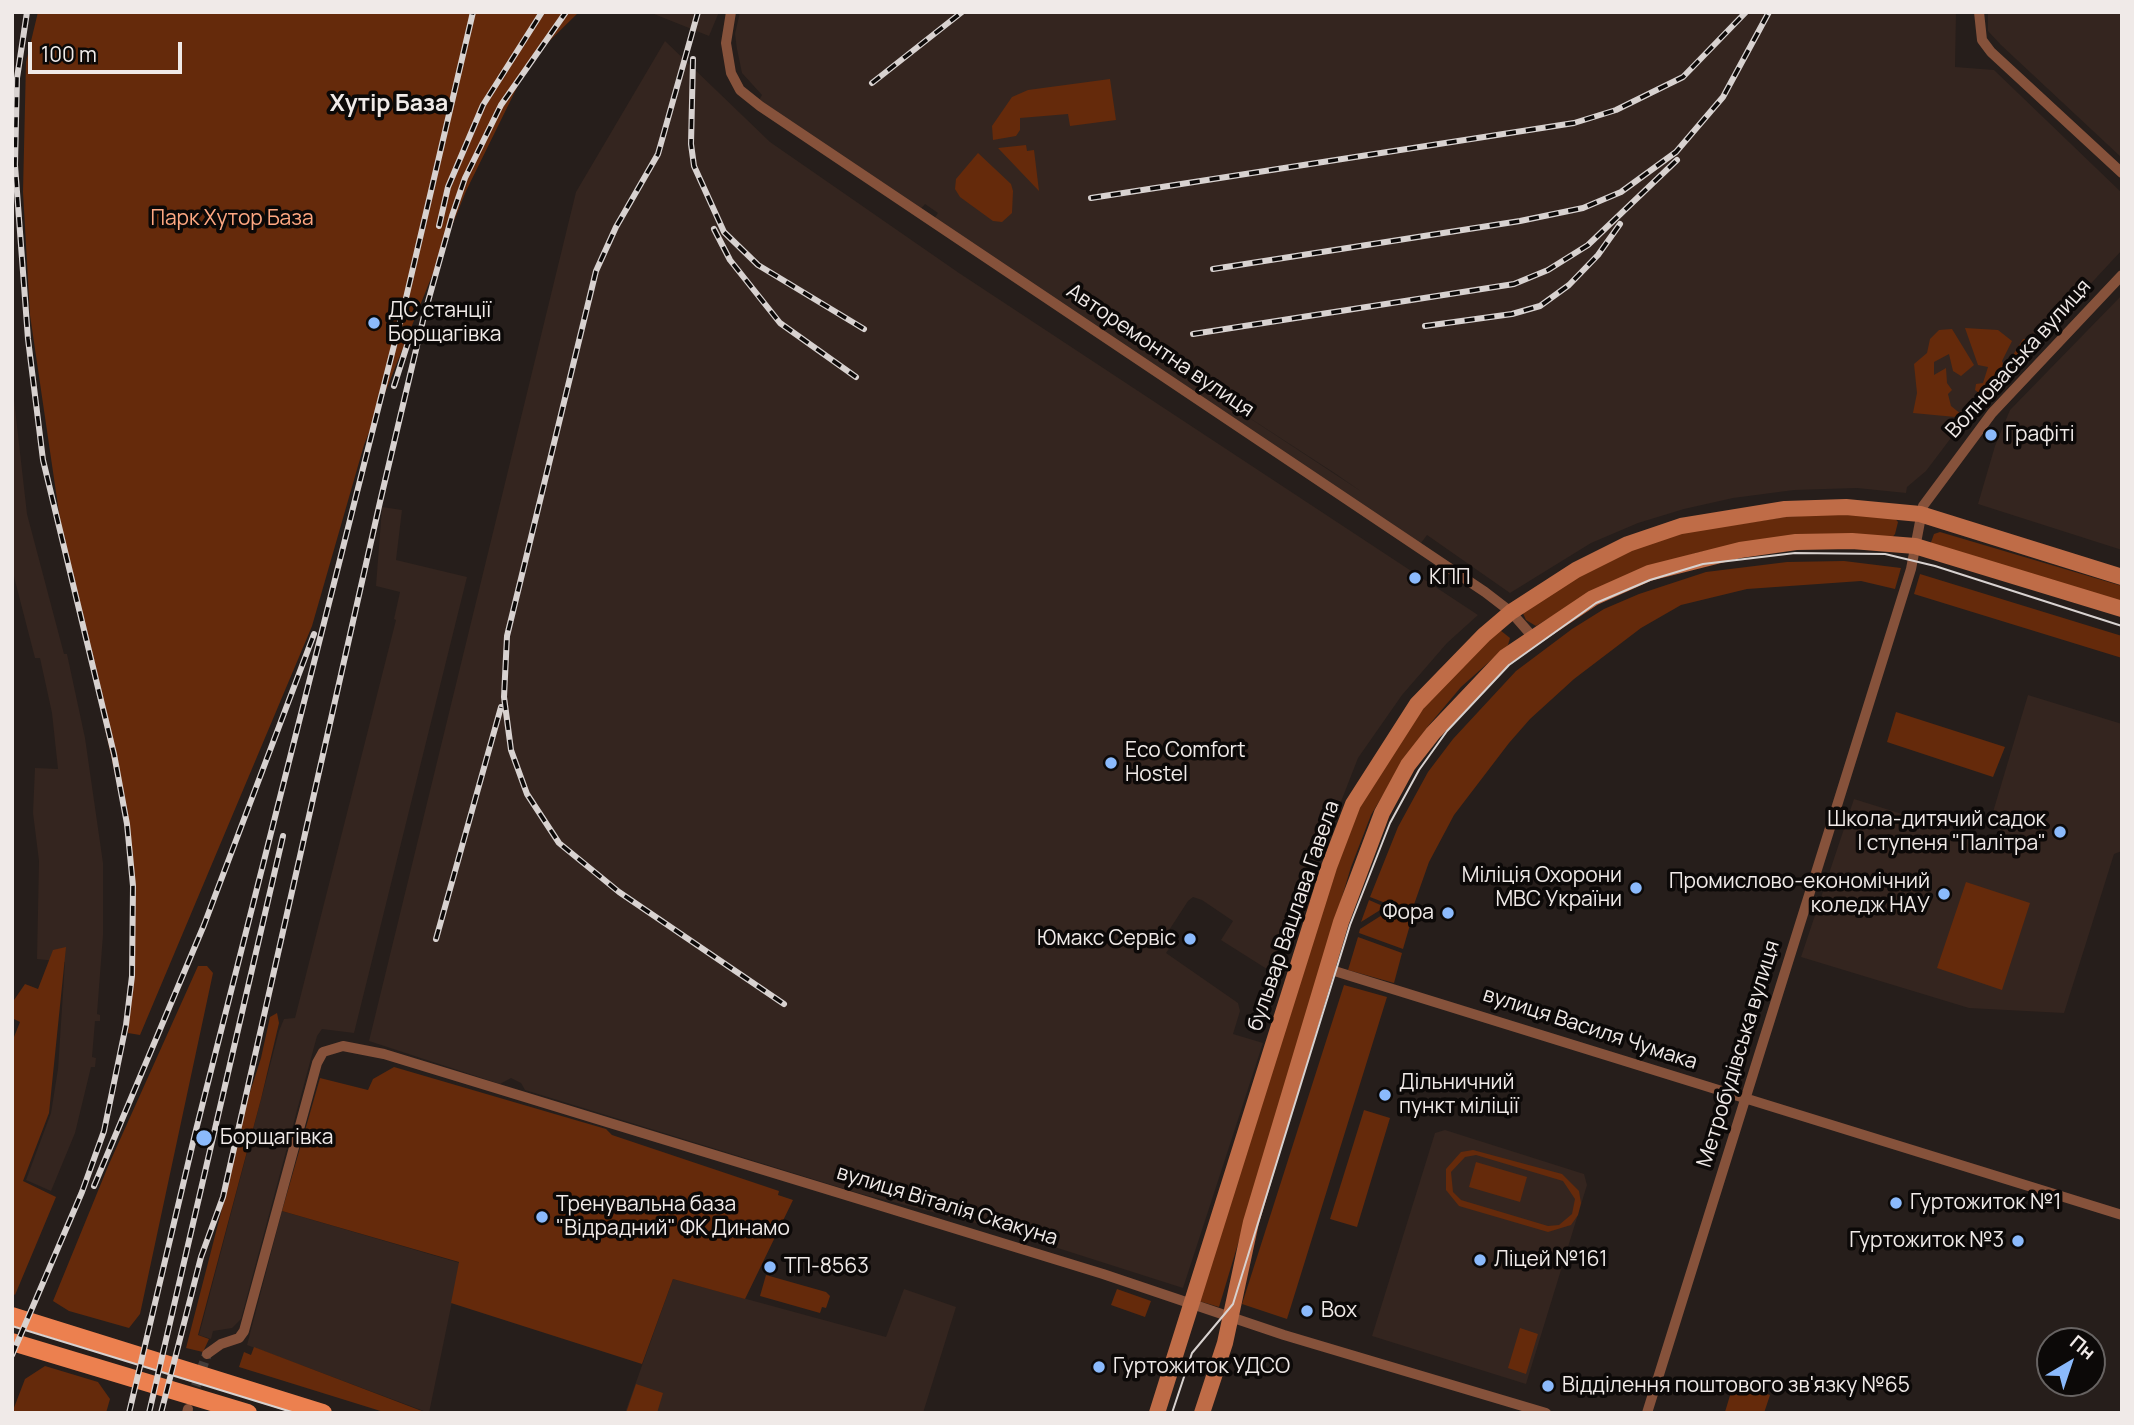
<!DOCTYPE html>
<meta charset="utf-8">
<style>
body{margin:0}
#map{position:relative;width:2134px;height:1425px;overflow:hidden;background:#261e1b;font-family:Manrope,sans-serif}
canvas{display:block}
.frame{position:absolute;inset:0;border:14px solid #f0eae8;pointer-events:none}
.north{position:absolute;left:2036px;top:1327px;width:70px;height:70px;box-sizing:border-box;background:#0c0908;border:2px solid #676362;border-radius:50%;rotate:39deg;font-size:19px;font-weight:700;line-height:28px;text-align:center;color:#f0eae8}
.north::after{content:'';display:block;margin:auto;width:24px;height:32px;background:#8bbafc;clip-path:polygon(50% 0,100% 100%,50% 72%,0 100%)}
.scale{position:absolute;left:28px;top:42px;width:154px;height:32px;box-sizing:border-box;border:4px solid #f0eae8;border-top:0;padding-left:9px;font-size:21px;line-height:24px;white-space:nowrap;color:#f0eae8;-webkit-text-stroke:5px #0c0908;paint-order:stroke}
</style>
<div id="map">
<canvas width="2134" height="1425"></canvas>
<div class="frame"></div>
<div class="north">Пн</div>
<div class="scale">100 m</div>
</div>
<script>
const context = document.querySelector('canvas').getContext('2d');
context.lineJoin = 'round';
function fillPath(path, color) { context.fillStyle = color; context.fill(path, 'evenodd'); }
const toPath = rows => new Path2D(rows.map(r => 'M' + r).join(''));
function trace(path, color, width, dash) { context.strokeStyle = color; context.lineWidth = width; context.lineCap = dash ? 'butt' : 'round'; context.setLineDash(dash || []); context.stroke(path); }
function drawText(font, color, halo, rows, align = 'center') {
  context.font = font + ' Manrope,sans-serif'; context.lineWidth = 7; context.setLineDash([]); context.textBaseline = 'middle'; context.strokeStyle = halo; context.fillStyle = color; for (const [text, x, y, turn = 0] of rows) {
    context.save(); context.translate(x, y); context.rotate((+turn || 0) * Math.PI / 180); context.textAlign = isNaN(turn) ? turn : align; if (halo) context.strokeText(text, 0, 0); context.fillText(text, 0, 0); context.restore();
  }
}
fillPath(toPath([
 [649,12,719,12,709,36],
 [740,12,1956,12,1955,67,1994,70,2122,193,2122,250,1966,418,1926,471,1907,487,1906,493,1857,488,1794,490,1733,498,1684,509,1638,523,1591,543,1510,593,1427,535,1418,547,930,225,938,213,925,204,919,211,756,106,762,95,742,73,737,49,735,34],
 [1219,398,1336,474,1362,492],
 [1988,12,2122,12,2122,158,2001,45,1988,31],
 [665,41,770,142,959,273,1478,615,1447,643,1402,695,1358,758,1296,917,1278,976,1221,940,1233,921,1202,900,1193,897,1188,901,1162,941,1170,947,1166,953,1238,1003,1240,1011,1233,1034,1263,1043,1183,1288,995,1228,858,1193,525,1090,521,1083,511,1078,500,1084,369,1041,576,192],
 [2122,295,2122,550,1978,504,1995,446,2010,410],
 [12,382,27,514,64,654,67,654,85,738,103,863,103,935,97,1014,100,1015,100,1021,95,1021,92,1057,96,1058,95,1067,91,1067,75,1133,51,1191,26,1180,51,1113,58,1069,65,962,37,959,39,861,33,813,35,768,58,769,52,713,40,658,35,658,12,569],
 [382,507,402,510,396,560,467,577,354,1033,322,1029,317,1036,241,1319,232,1328,213,1331,211,1339,199,1335,279,1031,284,1019,295,1018,396,620,394,619,400,592,376,586],
 [2028,695,2122,724,2122,851,2114,854,2064,1013,1969,1008,1801,957,1854,799,1995,843,2003,815,1993,812],
 [1445,1130,1584,1174,1587,1185,1526,1384,1372,1336,1435,1133],
 [282,1211,460,1263,429,1413,247,1345],
 [673,1279,886,1337,904,1289,956,1307,923,1413,625,1413]
]), '#34251f');
fillPath(toPath([
 [38,12,579,12,531,59,466,191,364,445,312,626,140,1035,128,1033,133,856,62,533,30,315,23,192,26,62],
 [1110,79,1116,120,1070,126,1068,114,1020,118,1020,130,1016,136,993,140,992,126,1012,97,1028,90],
 [1026,145,1027,151,1034,150,1039,191,998,148],
 [978,153,1011,184,1013,191,1012,213,1002,222,993,221,960,197,955,189,956,179],
 [1965,328,1998,330,2012,341,2002,361,2005,368,2023,339,2039,339,1978,405,1975,397,1979,393,1975,390,1976,384,1983,383,1988,367,1978,365],
 [1952,329,1974,365,1961,376,1953,371,1949,354,1934,362,1934,375,1946,368,1947,383,1952,390,1948,394,1951,406,1966,418,1913,413,1917,393,1914,364,1927,353,1930,339,1939,330],
 [1847,513,1893,516,1898,522,1895,534,1891,539,1740,544,1696,553,1646,569,1589,594,1536,626,1526,620,1522,611,1577,575,1630,550,1680,533,1785,517],
 [1940,532,2122,586,2122,605,1930,545,1934,534],
 [1844,561,1901,568,1895,589,1861,581,1747,589,1681,605,1641,628,1574,679,1530,719,1509,743,1454,815,1429,862,1411,913,1370,897,1398,827,1428,772,1453,739,1516,671,1572,629,1604,609,1639,594,1706,572,1787,562],
 [1920,574,2122,636,2122,658,1914,594],
 [1500,630,1510,638,1508,645,1461,687,1429,725,1403,761,1371,815,1351,867,1219,1307,1199,1301,1337,861,1357,807,1390,752,1449,675],
 [1896,712,2005,747,1993,777,1887,742],
 [1966,882,2030,903,2002,990,1937,968],
 [1369,900,1385,907,1361,922],
 [1390,910,1412,918,1403,949,1359,933,1360,929],
 [1358,937,1402,953,1394,983,1348,970],
 [66,947,49,1113,23,1181,56,1197,15,1295,12,1293,12,1042,20,1022,12,1018,12,1003,25,984,38,989,53,950],
 [198,966,207,966,213,973,140,1314,129,1328,69,1311,53,1301,109,1164],
 [1344,985,1387,997,1287,1319,1242,1304],
 [277,1013,279,1023,261,1099,198,1335,209,1339,203,1352,186,1348,225,1197,241,1120,261,1058,270,1017],
 [394,1067,606,1129,612,1135,779,1191,778,1195,793,1200,745,1299,673,1279,642,1364,451,1303,459,1262,282,1211,320,1078,368,1090,373,1079],
 [1364,1110,1390,1118,1357,1227,1330,1219],
 [1473,1150,1562,1174,1579,1191,1581,1203,1578,1215,1571,1225,1548,1232,1459,1206,1446,1190,1446,1169,1461,1152],
 [1476,1155,1563,1181,1575,1199,1572,1214,1559,1225,1548,1226,1461,1200,1453,1192,1451,1172,1465,1157],
 [1476,1162,1527,1177,1520,1202,1469,1187],
 [766,1275,826,1292,830,1296,826,1308,822,1307,820,1313,760,1296],
 [1117,1289,1151,1301,1145,1317,1111,1305],
 [1520,1328,1538,1334,1526,1374,1508,1368],
 [254,1347,427,1413,387,1413,239,1367,244,1352,251,1355],
 [45,1366,98,1382,110,1399,106,1413,12,1413,25,1379],
 [1734,1382,1770,1395,1764,1413,1725,1412],
 [636,1384,663,1393,657,1413,626,1413]
]), '#652a0b');
trace(toPath([
 [191,1400,207,1354]
]), '#443d3a', 10, [10, 5]);
trace(toPath([
 [731,12,726,43,731,73,740,90,760,106,1485,592,1511,612,1532,636],
 [1979,12,1982,40,1991,52,2122,173],
 [1328,969,2122,1215],
 [207,1354,221,1344,239,1338,244,1331,317,1063,323,1052,343,1046,384,1054,862,1200,1103,1274,1284,1335,1546,1413],
 [187,1413,188,1409],
 [1647,1413,1911,569,1923,506,1992,413,2122,275]
]), '#86523b', 10);
trace(toPath([
 [1157,1413,1329,867,1353,804,1417,704,1484,635,1511,612,1576,570,1628,544,1681,526,1785,509,1846,507,1920,514,2122,577],
 [1202,1413,1225,1343,1251,1222,1341,922,1382,813,1408,765,1433,733,1505,657,1593,598,1649,573,1740,550,1796,542,1852,541,1915,546,2122,609]
]), '#bf6c47', 16);
trace(toPath([
 [12,1316,323,1413],
 [12,1342,248,1413]
]), '#ec804f', 18);
trace(toPath([
 [12,1326,295,1413],
 [1172,1413,1192,1353,1233,1304,1350,925,1390,823,1419,770,1447,731,1509,665,1596,603,1650,580,1703,564,1795,553,1885,554,1935,566,2122,626]
]), '#d8d2d0', 2);
const rail = toPath([
 [698,12,658,154,616,227,596,271,507,636,504,697,511,750,527,794,559,843,619,892,784,1004],
 [693,59,691,144,694,166,724,232,758,265,864,329],
 [872,83,962,12],
 [1091,198,1574,123,1616,110,1683,77,1746,12],
 [439,226,448,187,483,105,542,12],
 [714,229,730,260,780,323,856,377],
 [1213,269,1520,221,1583,208,1621,192,1676,152,1723,97,1769,12],
 [1425,326,1512,314,1540,306,1569,285,1598,255,1620,224],
 [1193,334,1514,284,1548,270,1588,245,1677,160],
 [394,386,410,336],
 [436,939,501,707],
 [94,1186,204,925,314,634],
 [12,1355,82,1192,104,1131,126,1025,132,976,133,886,127,824,114,754,43,460,28,339,15,165,17,78,27,12],
 [129,1413,195,1134,406,298,473,12],
 [149,1413,283,836],
 [161,1413,201,1257,223,1197,380,502,424,316,452,216,465,178,501,105,566,12]
]);
trace(rail, '#d8d2d0', 6);
trace(rail, '#0c0908', 3.5, [10]);
for (const [x, y, r, color] of [
 [374,323,7,"#8bbafc"],
 [1991,435,7,"#8bbafc"],
 [1415,578,7,"#8bbafc"],
 [1111,763,7,"#8bbafc"],
 [2060,832,7,"#8bbafc"],
 [1636,888,7,"#8bbafc"],
 [1944,894,7,"#8bbafc"],
 [1448,913,7,"#8bbafc"],
 [1190,939,7,"#8bbafc"],
 [1385,1095,7,"#8bbafc"],
 [204,1138,9,"#8bbafc"],
 [1896,1203,7,"#8bbafc"],
 [542,1217,7,"#8bbafc"],
 [2018,1241,7,"#8bbafc"],
 [1480,1260,7,"#8bbafc"],
 [770,1267,7,"#8bbafc"],
 [1307,1311,7,"#8bbafc"],
 [1099,1367,7,"#8bbafc"],
 [1548,1386,7,"#8bbafc"]
]) { const dot = new Path2D(); dot.arc(x, y, r, 0, 2 * Math.PI); context.fillStyle = color; context.fill(dot); trace(dot, '#0c0908', 2.5); }
drawText('21px', '#ffa882', '#0c0908', [
 ["Парк Хутор База",232,219]
]);
drawText('21px', '#f0eae8', '#0c0908', [
 ["ДС станції",388,311],
 ["Борщагівка",388,335],
 ["Графіті",2005,435],
 ["КПП",1429,578],
 ["Eco Comfort",1125,751],
 ["Hostel",1125,775],
 ["Школа-дитячий садок",2046,820,"right"],
 ["І ступеня \"Палітра\"",2046,844,"right"],
 ["Міліція Охорони",1622,876,"right"],
 ["МВС України",1622,900,"right"],
 ["Промислово-економічний",1930,882,"right"],
 ["коледж НАУ",1930,906,"right"],
 ["Фора",1434,913,"right"],
 ["Юмакс Сервіс",1176,939,"right"],
 ["Дільничний",1399,1083],
 ["пункт міліції",1399,1107],
 ["Борщагівка",220,1138],
 ["Гуртожиток №1",1910,1203],
 ["Тренувальна база",556,1205],
 ["\"Відрадний\" ФК Динамо",556,1229],
 ["Гуртожиток №3",2004,1241,"right"],
 ["Ліцей №161",1494,1260],
 ["ТП-8563",784,1267],
 ["Box",1321,1311],
 ["Гуртожиток УДСО",1113,1367],
 ["Відділення поштового зв'язку №65",1562,1386]
], 'left');
drawText('21px', '#f0eae8', '#0c0908', [
 ["Авторемонтна вулиця",1160,351,34],
 ["Волноваська вулиця",2019,359,-48],
 ["бульвар Вацлава Гавела",1294,916,-71],
 ["вулиця Василя Чумака",1590,1029,18],
 ["Метробудівська вулиця",1739,1054,-73],
 ["вулиця Віталія Скакуна",947,1206,17]
]);
drawText('bold 23px', '#f0eae8', '#0c0908', [
 ["Хутір База",389,105]
]);
</script>
